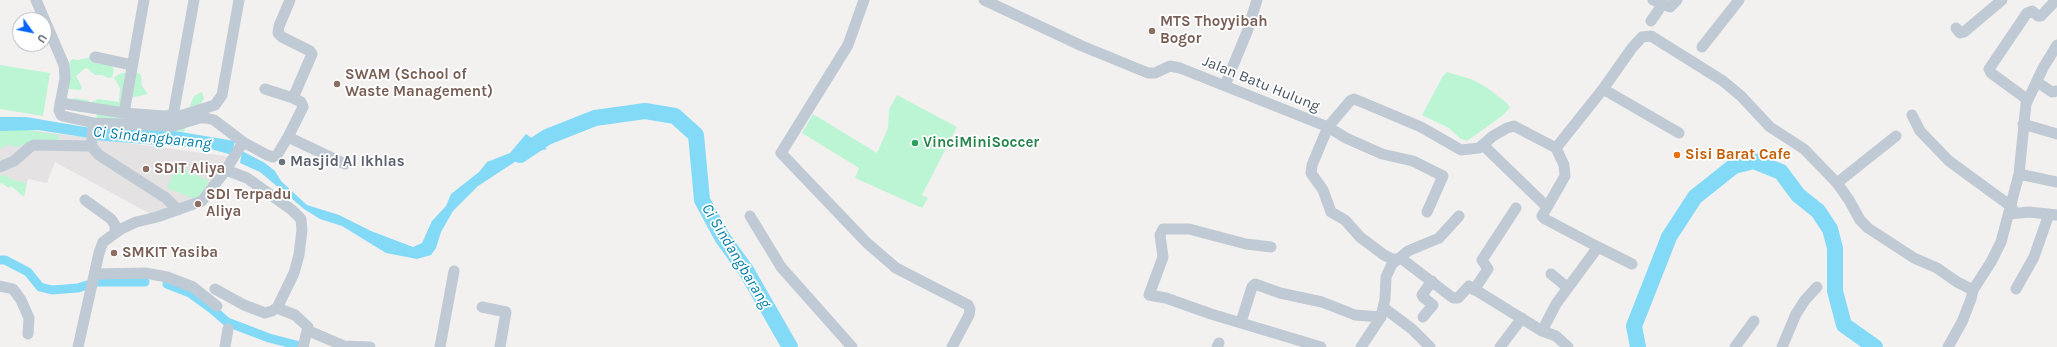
<!DOCTYPE html>
<style>
body{margin:0}
#map{position:relative;width:2057px;height:347px;overflow:hidden;background:#f3f1f0;font-family:Karla,sans-serif}
canvas{display:block}
.north{position:absolute;left:12px;top:12px;width:40px;height:40px;box-sizing:border-box;background:#fff;border:1px solid #b5bac0;border-radius:50%;rotate:123deg;font-size:11px;font-weight:700;line-height:16px;text-align:center;color:#465361}
.north::after{content:'';display:block;margin:auto;width:14px;height:18px;background:#0364fb;clip-path:polygon(50% 0,100% 100%,50% 72%,0 100%)}
</style>
<div id="map">
<canvas width="2057" height="347"></canvas>
<div class="north">U</div>
</div>
<script>
const context = document.querySelector('canvas').getContext('2d');
context.lineJoin = 'round';
function fillPath(path, color) { context.fillStyle = color; context.fill(path, 'evenodd'); }
const toPath = rows => new Path2D(rows.map(r => 'M' + r).join(''));
function trace(path, color, width, dash) { context.strokeStyle = color; context.lineWidth = width; context.lineCap = dash ? 'butt' : 'round'; context.setLineDash(dash || []); context.stroke(path); }
function drawText(font, color, halo, rows, align = 'center') {
  context.font = font + ' Karla,sans-serif'; context.lineWidth = 3.5; context.setLineDash([]); context.textBaseline = 'middle'; context.strokeStyle = halo; context.fillStyle = color; for (const [text, x, y, turn = 0] of rows) {
    context.save(); context.translate(x, y); context.rotate((+turn || 0) * Math.PI / 180); context.textAlign = isNaN(turn) ? turn : align; if (halo) context.strokeText(text, 0, 0); context.fillText(text, 0, 0); context.restore();
  }
}
fillPath(toPath([
 [15,129,38,131,232,157,198,201,154,216,55,162,47,183,28,179,27,183,0,178,0,131]
]), '#e4e2e2');
fillPath(toPath([
 [91,57,97,63,100,64,106,62,112,65,114,71,112,77,108,78,102,75,95,75,87,68,84,69,76,76,82,87,81,90,67,89,70,62,72,59,78,60],
 [0,65,50,73,43,116,0,109],
 [128,72,138,73,141,75,142,86,148,94,130,98,131,109,163,112,168,109,174,111,189,108,194,96,202,92,204,99,186,125,184,132,97,118,95,111,78,112,72,109,71,100,74,98,88,100,90,103,98,99,119,102,120,88,114,78,119,74],
 [1447,72,1471,79,1486,87,1507,103,1510,108,1502,116,1467,141,1461,139,1449,128,1422,115,1443,76],
 [897,95,957,127,922,195,928,198,922,208,855,178,859,168,802,133,813,114,877,153,888,128,889,110],
 [0,130,27,130,59,135,57,148,28,144,15,147,11,145,7,145,0,149],
 [176,166,209,181,197,200,167,188],
 [4,175,13,180,27,183,24,197,11,186,9,188,1,183,0,185,0,176]
]), '#bbf5d4');
fillPath(toPath([
 [0,117,26,117,91,128,89,138,38,130,0,131],
 [97,125,175,131,235,141,232,155,197,145,183,147,94,140],
 [526,134,547,149,527,154,478,186,453,211,441,232,436,248,431,255,417,259,386,253,342,226,320,219,304,209,260,172,240,163,242,151,265,163,275,171,281,181,307,205,339,215,371,231,413,247,422,243,432,221,446,206,451,194,479,172,487,162,510,153]
]), '#83daf7');
trace(toPath([
 [0,260,5,260,28,272,40,287,52,290,78,288,87,285],
 [97,282,145,282],
 [167,284,190,293,212,309,227,322,269,338,304,347]
]), '#83daf7', 9);
trace(toPath([
 [520,155,547,137,595,118,645,111,675,116,696,135,702,200,722,237,747,272,790,347],
 [1638,347,1634,326,1669,237,1695,197,1734,166,1754,161,1781,172,1798,195,1818,211,1830,229,1835,248,1835,291,1844,325,1875,347]
]), '#83daf7', 16);
trace(toPath([
 [36,0,64,65,65,78,59,110,61,115,63,116,94,123,173,126,200,118,206,118,214,120,243,142,267,155,273,157,277,155,288,137,303,107,301,102,293,98,265,89],
 [290,0,279,26,278,33,282,37,310,51,312,54,293,98],
 [864,0,848,45,781,153,867,243,896,268,968,305,970,309,969,315,952,347],
 [984,0,1082,46,1148,73,1155,73,1170,66,1180,68,1328,127,1346,138,1382,154,1413,161,1443,176,1427,212],
 [1653,0,1670,7,1677,0],
 [1651,21,1662,5],
 [1956,28,1960,33,1964,32,2002,0],
 [1702,47,1739,0],
 [95,57,132,65],
 [2037,82,2052,92,2057,91],
 [1225,85,1247,32,1257,0],
 [1603,89,1679,133],
 [2028,100,1991,73,1989,69,2027,13,2032,11,2038,16,2041,16,2056,0],
 [60,103,124,113,164,116,183,115,215,105,222,95,239,0],
 [124,113,144,0],
 [1912,115,1920,131,1949,161,2012,207],
 [173,116,194,0],
 [2023,124,2057,134],
 [288,137,345,164],
 [1483,145,1546,206],
 [91,146,99,155,166,198,178,210],
 [91,146,94,123],
 [0,167,14,161,30,147,34,145,91,146],
 [2019,174,2057,182],
 [1837,183,1896,136],
 [85,200,111,219,115,225,115,233],
 [2010,214,2029,212,2057,215],
 [750,216,781,267,852,347],
 [1271,247,1246,244,1189,229,1163,229,1160,235,1163,257,1149,295,1166,298,1211,314,1321,347],
 [1598,247,1632,264],
 [95,274,145,273,167,277,193,287,217,306],
 [1551,274,1567,287],
 [0,286,13,289,21,300,29,318,28,334],
 [215,289,244,305,265,313,272,311,277,308,294,273,299,255,302,230,301,219,292,210,247,178,226,170],
 [2016,289,2034,257,2049,214],
 [1474,290,1488,269,1482,260,1516,208],
 [482,307,506,312,500,347],
 [277,308,295,315,308,327,303,347],
 [1384,308,1412,329,1430,347],
 [1423,317,1433,305,1423,297,1422,295,1432,281],
 [1241,322,1252,287,1255,284,1280,293,1322,302,1355,315,1381,317],
 [309,331,344,346,370,347],
 [1542,331,1556,304,1598,247,1545,219,1542,216,1565,176,1564,165,1556,148],
 [78,347,99,253,103,242,121,229,136,222,157,217,202,201,226,170,243,142],
 [225,347,228,329],
 [440,347,454,271],
 [1217,347,1219,343],
 [1361,347,1381,317,1385,299,1386,277,1392,264,1408,251,1439,238,1459,216],
 [1500,347,1522,318],
 [1568,347,1556,336,1542,331,1469,286,1458,298,1453,298,1402,259,1392,259,1384,255,1360,237,1345,220,1331,212,1323,190,1311,173,1312,165,1328,127,1350,101,1354,99,1364,103,1421,127,1461,150,1479,148,1493,136,1507,128,1514,126,1556,148,1603,89,1632,48,1642,37,1651,36,1723,81,1741,96,1770,127,1804,149,1837,183,1849,200,1860,220,1868,228,1914,258,1937,268,1957,282,1973,290],
 [1735,347,1754,321],
 [1782,347,1796,314,1805,300,1817,287],
 [1948,347,1962,322,1971,299,1973,290,1991,262,2001,242,2019,174,2026,104,2043,68,2057,45]
]), '#c0cad4', 11);
for (const [x, y, r, color] of [
 [1152,31,4,"#8d6e63"],
 [337,84,4,"#8d6e63"],
 [915,143,4,"#2e9e5b"],
 [1677,155,4,"#e8710a"],
 [282,162,4,"#6b7280"],
 [146,169,4,"#8d6e63"],
 [198,204,4,"#8d6e63"],
 [114,253,4,"#8d6e63"]
]) { const dot = new Path2D(); dot.arc(x, y, r, 0, 2 * Math.PI); context.fillStyle = color; context.fill(dot); trace(dot, '#fff', 1.5); }
drawText('bold 15px', '#785e54', '#fff', [
 ["MTS Thoyyibah",1160,22],
 ["Bogor",1160,39],
 ["SWAM (School of",345,75],
 ["Waste Management)",345,92],
 ["SDIT Aliya",154,169],
 ["SDI Terpadu",206,195],
 ["Aliya",206,212],
 ["SMKIT Yasiba",122,253]
], 'left');
drawText('15px', '#465361', '#fff', [
 ["Jalan Batu Hulung",1261,84,22]
]);
drawText('bold 15px', '#27864d', '#fff', [
 ["VinciMiniSoccer",923,143]
], 'left');
drawText('bold 15px', '#c56008', '#fff', [
 ["Sisi Barat Cafe",1685,155]
], 'left');
drawText('bold 15px', '#5b616d', '#fff', [
 ["Masjid Al Ikhlas",290,162]
], 'left');
drawText('italic 16px', '#027fa9', '#fff', [
 ["Ci Sindangbarang",152,138,6],
 ["Ci Sindangbarang",736,256,59]
]);
</script>
